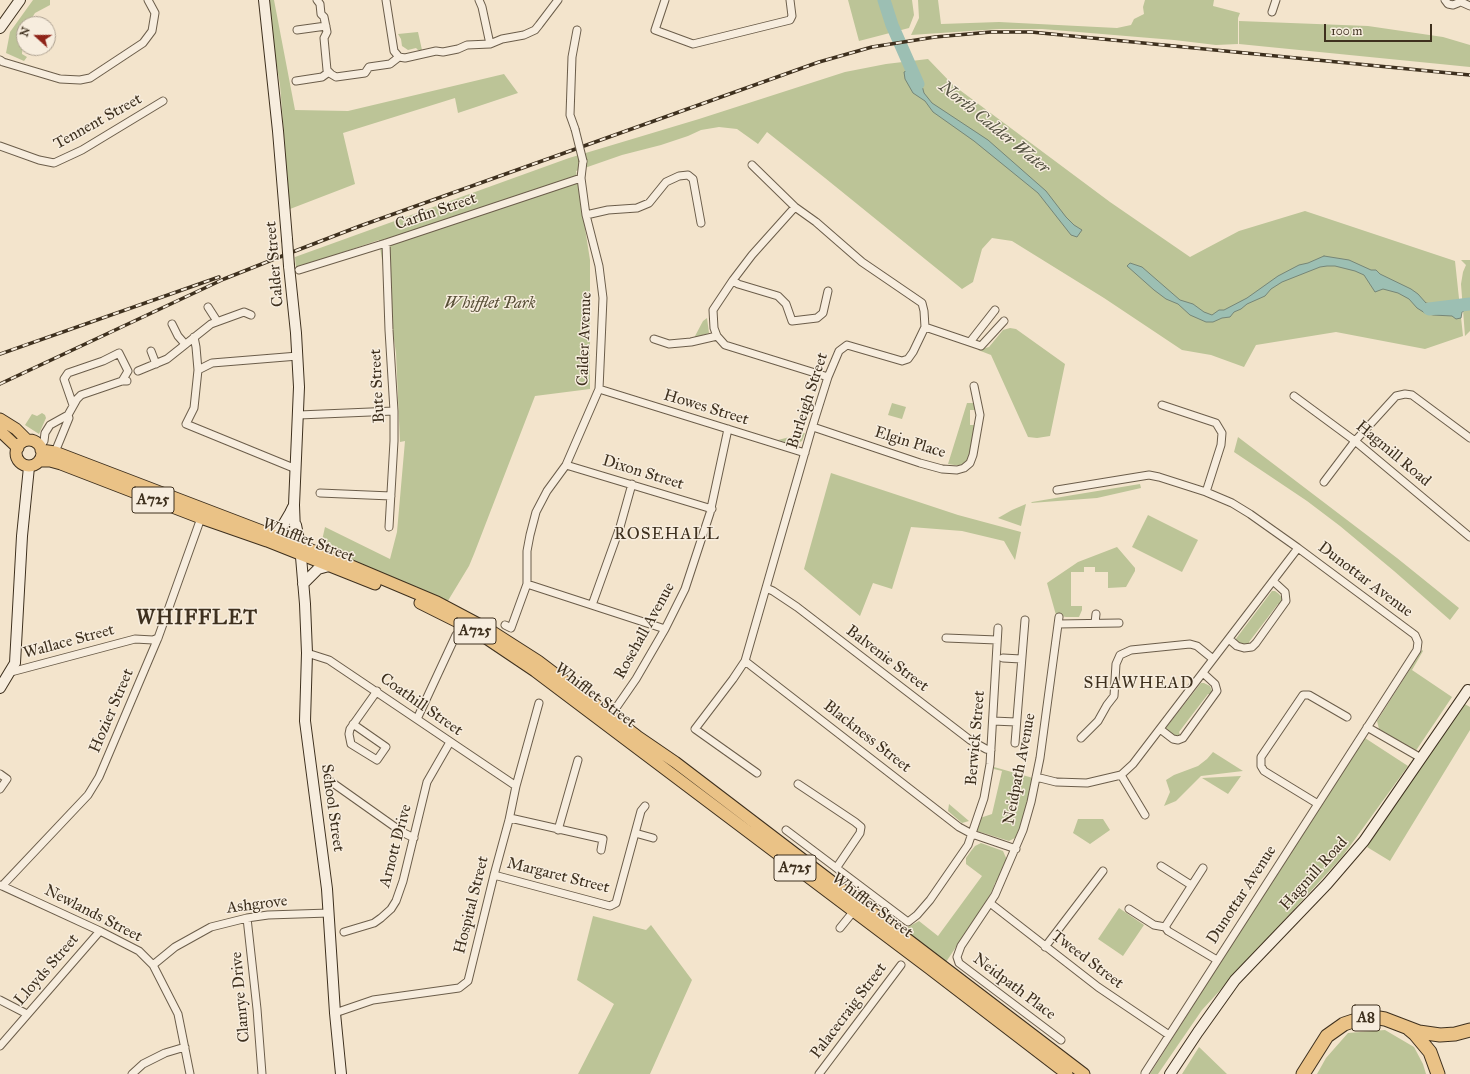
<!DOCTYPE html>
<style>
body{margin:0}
#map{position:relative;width:1470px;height:1074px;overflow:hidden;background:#f3e4cc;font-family:"IM FELL Great Primer",serif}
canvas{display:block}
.north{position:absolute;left:16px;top:16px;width:40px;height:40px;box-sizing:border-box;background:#f7edde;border:1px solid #ada191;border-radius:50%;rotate:291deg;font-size:11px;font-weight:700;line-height:16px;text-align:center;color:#3e301e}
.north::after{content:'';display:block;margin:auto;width:14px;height:18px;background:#8f2418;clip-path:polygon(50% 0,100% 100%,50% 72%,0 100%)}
.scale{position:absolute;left:1324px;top:24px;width:108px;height:18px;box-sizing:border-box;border:2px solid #3e301e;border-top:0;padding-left:5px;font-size:12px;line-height:14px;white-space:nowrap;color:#3e301e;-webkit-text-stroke:3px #f7edde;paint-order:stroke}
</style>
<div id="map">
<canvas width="1470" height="1074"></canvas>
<div class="north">N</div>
<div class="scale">100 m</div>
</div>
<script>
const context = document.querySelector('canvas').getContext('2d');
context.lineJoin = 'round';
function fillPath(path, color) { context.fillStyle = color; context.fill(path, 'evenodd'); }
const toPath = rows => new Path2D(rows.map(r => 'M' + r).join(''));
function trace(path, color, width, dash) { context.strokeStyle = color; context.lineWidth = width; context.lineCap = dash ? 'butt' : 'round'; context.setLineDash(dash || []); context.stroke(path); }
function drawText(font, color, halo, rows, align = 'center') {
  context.font = font + ' "IM FELL Great Primer",serif'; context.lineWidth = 3; context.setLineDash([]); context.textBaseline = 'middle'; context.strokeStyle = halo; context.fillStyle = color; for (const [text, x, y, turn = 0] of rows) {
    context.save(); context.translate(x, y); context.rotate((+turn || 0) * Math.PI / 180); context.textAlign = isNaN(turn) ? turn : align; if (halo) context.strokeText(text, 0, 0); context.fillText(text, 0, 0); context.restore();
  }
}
fillPath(toPath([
 [33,0,50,0,50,5,35,13,28,24,24,24,22,54,27,57,24,61,6,53,10,32],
 [266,0,274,0,295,110,348,111,504,74,518,93,458,113,455,98,343,133,355,184,290,209,280,85],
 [848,0,912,0,914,15,909,28,859,41],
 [918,0,938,0,941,24,999,22,1117,28,1131,25,1134,19,1144,14,1143,7,1145,0,1214,0,1213,6,1240,13,1238,18,1238,44,1216,45,1174,40,1042,29,999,29,911,35,919,18],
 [1239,21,1368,26,1443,37,1470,45,1470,67,1239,44],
 [418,32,422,50,418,50,416,48,408,50,402,46,401,39,398,34],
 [928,59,953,85,1110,202,1190,257,1239,231,1305,211,1455,261,1463,336,1425,349,1336,332,1256,345,1244,367,1211,355,1182,350,1104,298,1012,241,992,238,982,249,973,282,962,289,825,178,767,132,758,144,737,129,719,127,701,130,688,136,661,145,622,155,576,171,590,260,590,389,535,396,474,554,469,566,446,604,321,545,325,527,390,559,397,532,405,441,400,442,396,353,379,240,296,268,295,257,569,158,699,119,845,72,886,64],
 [1461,260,1470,260,1470,331,1465,336,1461,284,1463,272,1466,265],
 [707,318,709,333,694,338,703,321],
 [1010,328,1016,329,1065,364,1050,436,1037,438,1028,437,991,355,978,350,989,347,1003,330],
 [892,403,906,407,902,419,888,415],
 [967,403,975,403,976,410,970,410,970,425,978,425,968,462,961,466,948,464],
 [42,413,45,415,46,418,39,434,25,425,32,414,37,416],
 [805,433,802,441,794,445,778,440],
 [1238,437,1397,558,1459,608,1450,620,1394,571,1340,526,1307,501,1234,452],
 [831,473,958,515,1021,532,1015,560,1004,541,962,531,911,527,892,589,873,583,860,616,804,569],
 [1140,484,1141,488,1097,498,1031,503,1032,502,1073,495],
 [1026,504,1021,526,998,518,1012,510],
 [1148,515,1198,540,1182,572,1132,547],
 [1117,547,1135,568,1135,571,1126,587,1108,588,1108,572,1095,572,1095,567,1084,567,1084,572,1071,572,1071,606,1082,606,1082,610,1079,617,1066,617,1056,615,1047,583,1078,562],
 [1272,591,1275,591,1279,594,1282,598,1282,604,1278,604,1249,642,1251,645,1246,647,1236,642,1235,640],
 [1422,650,1423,651,1412,670,1452,697,1415,752,1379,729,1377,721],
 [1201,683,1204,683,1210,686,1213,694,1208,694,1179,732,1180,735,1177,738,1165,729],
 [1463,703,1470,707,1470,730,1390,861,1367,847],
 [1365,738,1408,766,1342,857,1202,1010,1158,1074,1150,1074,1296,842],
 [1213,752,1243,771,1201,776,1176,801,1164,806,1170,792,1166,780,1174,775,1198,766,1207,759],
 [994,767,1033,778,1022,823,1017,837,1009,841,977,831,980,818,992,814,1002,771,994,769],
 [1241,776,1228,794,1202,778],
 [949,804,969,821,962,823,948,811],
 [1078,819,1103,819,1110,830,1090,844,1073,833],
 [981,843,1003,851,1007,860,999,878,995,883,993,889,986,902,946,962,905,932,908,927,919,921,938,936,982,876,966,864,966,858,971,851,975,846],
 [1119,908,1144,925,1123,956,1098,939],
 [593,916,646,930,651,925,692,980,650,1074,578,1074,614,1004,577,980],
 [1385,1030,1414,1047,1423,1064,1426,1074,1317,1074,1326,1058,1348,1033],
 [1199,1047,1227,1074,1182,1074]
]), '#bcc497');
const water = toPath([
 [914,68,921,82,924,93,932,103,988,140,1046,191,1066,217,1074,225,1082,230,1077,237,1071,235,1038,193,974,141,933,112,925,101,913,93,905,79,904,72,914,68],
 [1324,256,1349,260,1371,270,1376,270,1380,274,1411,289,1418,294,1426,303,1457,309,1470,300,1470,307,1462,312,1461,318,1456,319,1452,316,1433,315,1425,313,1417,308,1409,299,1398,293,1383,289,1375,292,1364,275,1355,271,1335,266,1327,266,1320,267,1282,282,1271,289,1265,296,1247,304,1241,309,1234,312,1230,317,1222,318,1213,322,1206,322,1190,315,1178,304,1166,299,1154,290,1127,266,1130,263,1142,267,1180,300,1193,304,1204,312,1212,315,1219,310,1224,310,1247,298,1278,276,1299,265,1308,263,1324,256]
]);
fillPath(water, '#9cbfb3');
trace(water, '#768677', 1);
trace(toPath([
 [884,0,892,25,918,84],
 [1429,309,1470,304]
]), '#9cbfb3', 13);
const street = toPath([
 [317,0,320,4,321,14,324,17,327,32,324,38,327,70,331,74,336,77,365,73,369,67,390,64,399,57],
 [386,0,394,51,399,57],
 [479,0,482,7,490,44],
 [665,0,655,30,693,44,790,20,792,16,790,0],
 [1445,0,1448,4,1453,5,1458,3,1460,0],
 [1459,1,1470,6],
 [1272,12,1276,0],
 [297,30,326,26],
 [399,57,405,58,436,51,443,52,458,49,467,45,490,44,502,39,524,35,535,30,539,25,558,0],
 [0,60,3,62,60,79,80,80,90,78,143,43,152,31,155,13,148,0],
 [296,81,322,77,329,72],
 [575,129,570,115,572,57,577,30],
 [0,146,39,160,54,163,82,150,163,101],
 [752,165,795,207,816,222,862,262,922,303,924,311,925,327,913,352,908,359,902,361,847,345,839,351,828,377,811,431,745,661,733,679,695,729,757,773],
 [795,207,752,255,733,280,713,310,714,328,717,336,725,345,828,377],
 [586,215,608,210,637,208,649,203,666,182,679,176,688,175,693,179,701,223],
 [386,243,389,330,394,411,394,441,389,527],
 [299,270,386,243,581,178],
 [733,280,738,284,778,296,786,304,792,321,817,318,823,313,828,291],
 [208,307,217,321],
 [172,324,178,336,185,344],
 [925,327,981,346,1004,321],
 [194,337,196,347,198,370],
 [654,339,669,344,691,342,717,336],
 [970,342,995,310],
 [151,351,156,364],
 [138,371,167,359,211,324,244,312,251,315],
 [599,389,805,453],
 [1294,396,1355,441,1470,537],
 [73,405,64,379,68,373,103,361,119,353,128,371,122,381],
 [1162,405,1216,423,1222,433,1221,445,1206,492],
 [299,415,394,411],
 [813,427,920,463,942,469,957,470,964,468,970,463,973,455,980,415,974,386],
 [40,446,44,441,45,433,50,425,68,415,77,399,81,395,122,381,127,381],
 [55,452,69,418,68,415],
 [566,465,712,509],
 [296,469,186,424,194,408,198,370,212,363,298,356],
 [1324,482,1355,441,1396,396,1405,394,1412,395,1470,438],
 [1057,490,1149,475,1159,477,1206,492,1232,503,1250,514,1298,548,1415,635,1418,642,1417,650,1145,1073],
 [320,493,391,496],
 [527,584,665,629],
 [766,588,773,591,797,607,970,740,986,749,991,750],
 [592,605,620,527,632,484],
 [1059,617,1040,758,1031,802,1023,830,995,895,961,946,957,957,959,963,1061,1040],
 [1095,623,1096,614],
 [1058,624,1119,623],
 [505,625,511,628,527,584,527,551,530,535,536,512,547,491,566,465,599,389,603,298,599,266,586,215,581,178,583,161],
 [946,638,997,640],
 [1229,639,1237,646,1244,648,1252,647,1256,643,1286,601,1285,592,1273,581],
 [307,653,329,660,516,786],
 [1003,658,1021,659],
 [745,661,959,827,972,834,1016,849],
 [11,672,135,639,153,640,158,638],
 [609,718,636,679,665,629,685,589,710,513,728,429],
 [417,719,456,635,462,639],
 [993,721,1016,722],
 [353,724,386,747,377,760,351,744,349,734,350,729,377,691],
 [1367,727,1421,758],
 [1160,729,1173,739,1178,740,1183,738,1217,691,1215,684,1203,673],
 [1081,738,1098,721,1107,705,1114,696,1116,664,1120,655,1131,650,1190,644,1197,646,1213,659],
 [1015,743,1025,620],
 [0,774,7,779,0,789],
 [1121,775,1145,815],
 [1036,777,1056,782,1087,783,1121,775,1133,764,1298,548],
 [330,781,402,832,414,838],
 [798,784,855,822,861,827,860,833,837,867],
 [1318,804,1264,771,1261,766,1261,757,1303,695,1309,695,1347,717],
 [510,818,603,839,601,850],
 [558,830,578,760],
 [786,830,908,922,917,915,930,900,968,845,984,798,990,764,998,628],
 [635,833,653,838],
 [1161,866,1191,885],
 [494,875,610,906,616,903,641,811,645,806],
 [0,885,100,931,139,951,153,965,178,1014,190,1074],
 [2,886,88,795,99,777,158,638,201,518],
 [990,903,1098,987,1169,1035],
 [1129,909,1154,925,1165,927,1168,931,1217,960],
 [247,918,257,1009,262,1074],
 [1165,927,1203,868],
 [840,928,853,912],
 [344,932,374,923,381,918,391,909,396,901,403,881,427,782,450,742],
 [1045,947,1103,871],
 [153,965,175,947,211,927,247,918,268,915,329,913],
 [0,1000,27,1014],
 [335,1013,373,1000,459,988,468,981,494,875,509,820,516,786,539,703],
 [0,1046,100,931],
 [132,1074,143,1064,165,1053,185,1047],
 [819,1074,901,965]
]);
const secondary = toPath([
 [264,0,278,131,287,239],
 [0,28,20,0],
 [289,266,296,333,299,387,294,505,295,532],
 [296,525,300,545,305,604,307,653,305,721,327,889,335,1013,341,1074],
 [267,532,283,525,290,513,293,507],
 [303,584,318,569,329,566],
 [0,688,15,663,22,536,29,467],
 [1170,1074,1198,1032,1235,980,1327,884,1364,841,1468,690]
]);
const primary = toPath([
 [0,419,16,429,27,440],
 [0,431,18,448],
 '16 453a13 13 0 1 1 26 0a13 13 0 1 1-26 0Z',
 [41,450,55,452,335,559,437,602,488,629,538,661,637,736,675,762,1084,1074],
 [39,461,50,461,61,464,201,518,267,541,375,584],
 [420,603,462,624,483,636,535,671,929,968,1067,1074]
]);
const highway = toPath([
 [1409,1029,1415,1034,1430,1052,1438,1074],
 [1303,1074,1327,1036,1344,1024,1353,1021,1373,1017,1385,1019,1419,1032,1440,1035,1455,1034,1470,1030]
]);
trace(street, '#6b5d4a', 9);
trace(secondary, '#3e301e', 12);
trace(primary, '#3e301e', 13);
trace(highway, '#3e301e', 15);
trace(street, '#f7edde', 7);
trace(secondary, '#f7edde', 10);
trace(primary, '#eac286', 11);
trace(highway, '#eac286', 13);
const rail = toPath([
 [0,354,219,277],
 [0,384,224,279,277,258,360,226,819,62,872,47,935,37,991,32,1031,32,1470,75]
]);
trace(rail, '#3e301e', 3.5);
trace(rail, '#f7edde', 2, [6]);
const streetBridge = toPath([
 [575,129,583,161]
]);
const secondaryBridge = toPath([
 [287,239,289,266]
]);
trace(streetBridge, '#6b5d4a', 9, []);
trace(secondaryBridge, '#3e301e', 12, []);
trace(streetBridge, '#f7edde', 7);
trace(secondaryBridge, '#f7edde', 10);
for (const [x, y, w] of [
 [153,500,42],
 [475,631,42],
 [795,868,42],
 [1366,1018,28]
]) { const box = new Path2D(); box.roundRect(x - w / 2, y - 13, w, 26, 3); context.fillStyle = '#f7edde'; context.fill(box); trace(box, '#3e301e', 1); }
drawText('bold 15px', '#3e301e', null, [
 ["A725",153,500],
 ["A725",475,631],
 ["A725",795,868],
 ["A8",1366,1018]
]);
drawText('16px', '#3e301e', '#f7edde', [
 ["Tennent Street",98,122,-29],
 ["Carfin Street",436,212,-19],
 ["Calder Street",275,264,-95],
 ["Calder Avenue",585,339,-88],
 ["Bute Street",378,386,-93],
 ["Burleigh Street",808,401,-72],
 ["Howes Street",706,408,17],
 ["Elgin Place",910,443,17],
 ["Hagmill Road",1393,454,40],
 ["Dixon Street",643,473,17],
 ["Whifflet Street",308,541,21],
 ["Dunottar Avenue",1365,580,37],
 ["Rosehall Avenue",645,631,-61],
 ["Wallace Street",69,642,-15],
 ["Balvenie Street",887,659,37],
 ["Whifflet Street",595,696,37],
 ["Coathill Street",421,705,35],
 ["Hozier Street",112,711,-67],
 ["Blackness Street",867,737,38],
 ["Berwick Street",976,738,-85],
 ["Neidpath Avenue",1020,769,-79],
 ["School Street",332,808,82],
 ["Arnott Drive",396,846,-75],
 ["Hagmill Road",1314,874,-48],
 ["Margaret Street",558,876,14],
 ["Dunottar Avenue",1242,895,-57],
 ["Ashgrove",257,905,-7],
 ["Hospital Street",472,905,-76],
 ["Whifflet Street",872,906,37],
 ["Newlands Street",93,914,27],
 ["Tweed Street",1087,960,37],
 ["Lloyds Street",47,970,-49],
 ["Neidpath Place",1014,987,37],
 ["Clanrye Drive",241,997,-95],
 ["Palacecraig Street",849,1011,-53]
]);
drawText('italic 16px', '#574e36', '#f7edde', [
 ["Whifflet Park",490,304]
]);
drawText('italic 17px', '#565443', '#f7edde', [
 ["North Calder Water",994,128,39]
]);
context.letterSpacing = '1px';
drawText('17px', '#3e301e', '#f7edde', [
 ["ROSEHALL",667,535],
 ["SHAWHEAD",1139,684]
]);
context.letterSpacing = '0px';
context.letterSpacing = '1px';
drawText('bold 20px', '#3e301e', '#f7edde', [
 ["WHIFFLET",197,619]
]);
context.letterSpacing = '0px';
</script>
